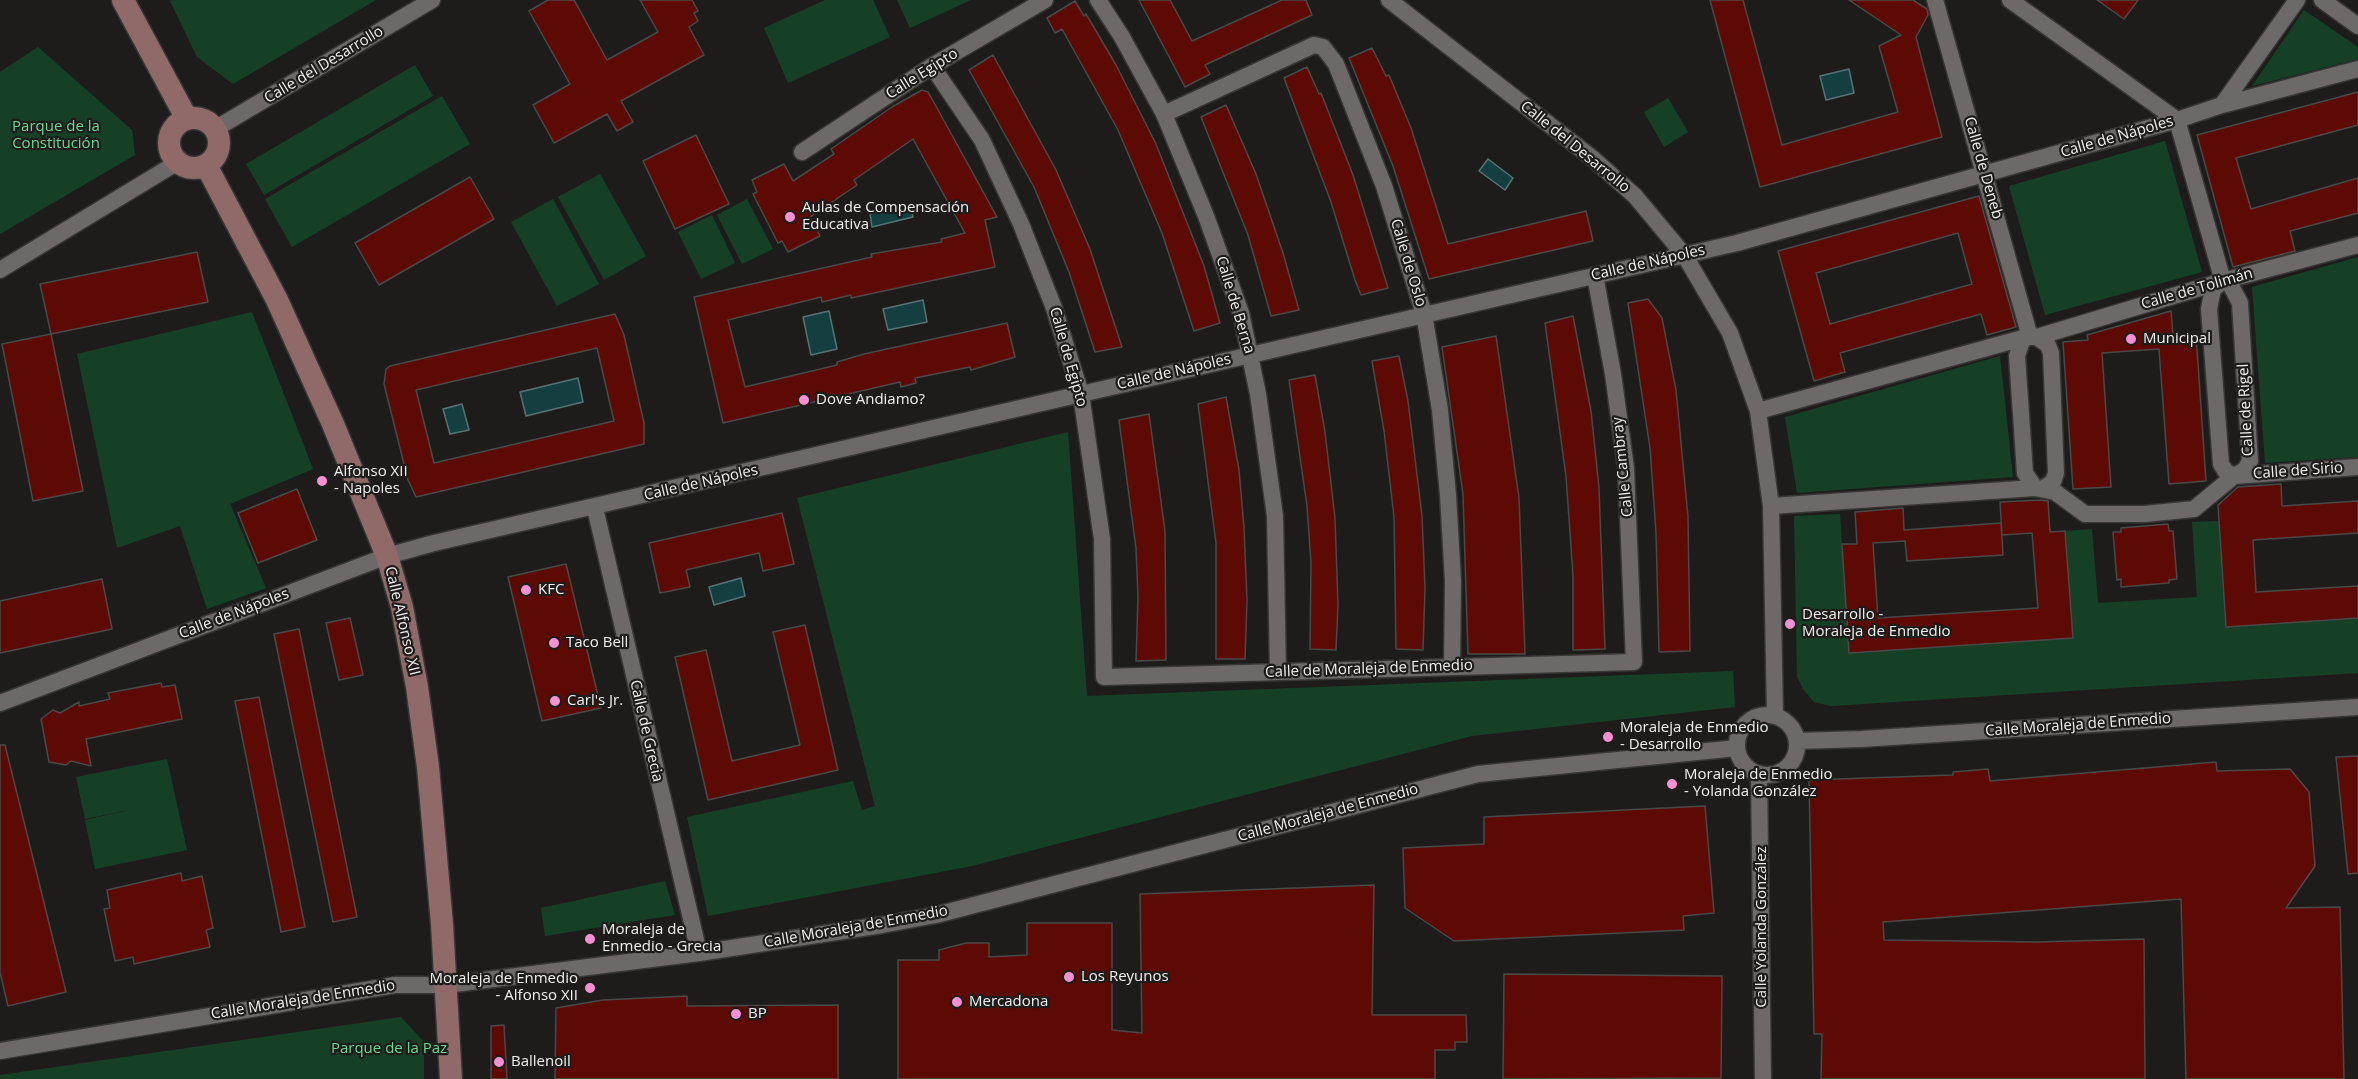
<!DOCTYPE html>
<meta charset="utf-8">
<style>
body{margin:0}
canvas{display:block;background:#1e1c1b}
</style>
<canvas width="2358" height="1079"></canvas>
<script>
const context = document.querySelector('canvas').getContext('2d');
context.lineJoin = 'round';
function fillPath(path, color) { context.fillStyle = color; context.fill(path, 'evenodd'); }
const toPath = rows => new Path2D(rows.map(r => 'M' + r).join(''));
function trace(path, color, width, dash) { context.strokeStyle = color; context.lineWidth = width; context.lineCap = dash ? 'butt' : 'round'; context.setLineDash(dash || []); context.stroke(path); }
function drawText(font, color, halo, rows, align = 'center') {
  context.font = font + ' "Open Sans",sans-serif'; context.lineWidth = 4.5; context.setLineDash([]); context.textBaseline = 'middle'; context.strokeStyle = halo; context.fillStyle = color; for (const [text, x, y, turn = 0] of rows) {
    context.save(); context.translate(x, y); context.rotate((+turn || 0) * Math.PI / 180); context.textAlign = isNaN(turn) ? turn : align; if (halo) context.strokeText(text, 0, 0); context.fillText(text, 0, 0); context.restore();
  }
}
fillPath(toPath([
 [173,0,376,0,233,84,197,57,170,1],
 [825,0,873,0,890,37,788,83,764,28],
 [897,0,971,0,910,28],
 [2304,10,2358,47,2358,59,2252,86],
 [38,47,132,130,135,155,0,234,0,72],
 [415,65,433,96,264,195,246,164],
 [442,96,470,144,292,247,265,199],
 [1668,98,1688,132,1664,147,1644,112],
 [2165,141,2202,272,2045,315,2009,186],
 [600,174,646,256,604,280,558,197],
 [553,199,599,284,557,306,511,222],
 [747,199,773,249,742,264,717,215],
 [712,215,735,263,701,279,678,232],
 [2358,257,2358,457,2265,463,2252,287],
 [252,312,313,469,230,504,266,588,207,609,180,526,117,548,77,354],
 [2000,356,2013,477,1797,493,1785,417],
 [1068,432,1087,696,1733,671,1735,707,1472,736,972,866,708,916,687,817,853,781,862,810,875,806,797,498],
 [1840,514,1849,652,2073,638,2065,531,2092,529,2098,603,2197,597,2192,522,2219,521,2226,627,2358,618,2358,673,1831,706,1814,702,1803,689,1797,676,1794,516],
 [167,759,187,850,95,869,85,820,134,809,85,819,76,777],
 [665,881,675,915,545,936,541,908],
 [401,1017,424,1042,424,1079,0,1079,0,1075]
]), '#154026');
const water = toPath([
 [1849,69,1854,93,1826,100,1820,76,1849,69],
 [1488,159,1513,178,1505,190,1479,171,1488,159],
 [898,205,900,213,911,210,913,217,872,227,870,214,898,205],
 [923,300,927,322,888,330,883,309,923,300],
 [829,311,837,349,811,355,803,317,829,311],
 [578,378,583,402,526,416,520,392,578,378],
 [462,404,469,430,450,434,443,409,462,404],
 [741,578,745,596,714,605,709,587,741,578]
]);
fillPath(water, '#143e40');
trace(water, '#567374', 1.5);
const building = toPath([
 [548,0,574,0,607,60,658,32,640,0,692,0,698,11,694,13,698,21,689,27,704,55,621,101,633,122,617,131,607,114,554,143,533,105,570,84,529,11,548,0],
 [1139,0,1170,0,1192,41,1282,0,1306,0,1312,15,1205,65,1210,74,1185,87,1139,0],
 [1710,0,1743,0,1782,145,1898,112,1879,46,1901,35,1849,0,1913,0,1927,9,1928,15,1916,37,1942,137,1760,187,1710,0],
 [2097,0,2138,0,2124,19,2097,0],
 [1075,1,1084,16,1086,14,1116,65,1156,144,1204,266,1220,323,1194,331,1162,233,1118,130,1062,29,1055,33,1047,18,1075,1],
 [1372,48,1386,76,1389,75,1411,128,1448,244,1586,211,1593,241,1429,279,1393,166,1349,58,1372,48],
 [993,55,1056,170,1090,249,1122,347,1095,352,1069,272,1034,187,969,70,993,55],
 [1307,67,1319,94,1321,93,1353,175,1388,288,1361,295,1355,280,1331,202,1284,78,1307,67],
 [922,90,928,92,937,108,997,217,985,220,995,267,851,298,851,295,822,302,821,297,728,320,745,387,837,365,837,362,864,354,1007,323,1015,357,971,370,970,367,915,378,916,383,901,387,900,382,723,423,694,297,872,257,871,254,942,242,941,239,965,233,913,139,854,180,857,185,810,217,820,236,788,252,782,241,778,243,753,194,757,192,752,180,784,164,793,181,834,154,831,149,892,107,922,90],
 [2358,92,2358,125,2236,158,2251,209,2358,178,2358,213,2290,231,2295,251,2233,267,2197,135,2358,92],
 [1226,105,1256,174,1283,253,1299,310,1271,316,1248,235,1201,117,1226,105],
 [696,135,729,204,675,229,643,161,696,135],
 [470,177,494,219,379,285,355,243,470,177],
 [1979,196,2016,327,1987,335,1981,314,1840,353,1845,372,1814,381,1778,251,1979,196],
 [1958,233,1972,284,1830,324,1816,273,1958,233],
 [197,252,208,302,51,334,40,284,197,252],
 [1648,299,1662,318,1676,390,1688,517,1690,651,1659,652,1656,533,1650,448,1628,303,1648,299],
 [2171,311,2173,335,2196,334,2206,481,2169,484,2159,349,2102,353,2111,487,2073,489,2063,342,2088,340,2087,335,2171,311],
 [615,314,624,335,644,423,644,444,416,497,408,480,384,384,386,369,390,366,615,314],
 [597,348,614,421,434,463,416,390,597,348],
 [1573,316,1591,411,1599,488,1605,649,1573,650,1573,575,1566,476,1545,323,1573,316],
 [51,334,83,491,33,501,2,344,51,334],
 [1496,336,1519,498,1525,654,1468,654,1463,494,1442,347,1496,336],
 [1399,356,1408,401,1422,516,1425,588,1423,650,1396,649,1394,517,1384,431,1372,361,1399,356],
 [1315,375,1325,432,1335,518,1338,605,1336,650,1310,649,1311,563,1307,506,1289,380,1315,375],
 [1226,397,1239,470,1244,528,1247,600,1245,659,1216,659,1216,543,1198,404,1226,397],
 [1149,414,1165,531,1166,660,1136,661,1138,597,1136,548,1119,420,1149,414],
 [2281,484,2282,506,2358,501,2358,533,2253,540,2256,592,2358,586,2358,618,2226,627,2218,505,2238,487,2281,484],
 [297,489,317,540,258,563,238,513,297,489],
 [2040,500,2048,501,2050,532,2065,531,2073,638,1849,653,1842,544,1857,544,1855,512,1903,508,1904,530,2001,523,2003,555,1907,561,1905,541,1873,543,1878,618,2038,608,2032,533,2002,535,2000,502,2040,500],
 [782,513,794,564,763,571,759,553,686,570,690,587,660,593,649,543,782,513],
 [2168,524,2169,531,2173,531,2177,579,2169,580,2169,583,2121,587,2121,579,2117,580,2113,532,2121,532,2121,528,2168,524],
 [566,564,601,708,542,721,508,577,566,564],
 [102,579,112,629,0,653,0,601,102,579],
 [350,618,363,675,339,680,326,623,350,618],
 [805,625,838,770,708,800,675,657,706,650,732,761,800,745,773,632,805,625],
 [299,629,357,917,333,922,274,634,299,629],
 [161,683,162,687,175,685,182,719,86,739,91,766,71,761,66,765,49,762,41,719,53,710,60,713,79,702,79,706,110,699,108,693,161,683],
 [259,697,305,927,281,932,235,701,259,697],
 [0,745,5,745,66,992,8,1006,0,972,0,745],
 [2358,756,2358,873,2348,874,2336,757,2358,756],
 [2216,762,2217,771,2290,769,2309,792,2315,866,2286,908,2340,907,2344,1079,2186,1079,2181,899,1883,922,1884,940,2038,942,2144,939,2145,1079,1821,1079,1822,1034,1814,1034,1809,780,1953,775,1953,772,1988,769,1990,781,2216,762],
 [1705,806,1714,913,1683,916,1684,930,1454,941,1405,908,1403,848,1484,844,1484,817,1705,806],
 [181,873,182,881,202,876,213,928,206,930,210,947,134,964,133,957,115,961,104,909,110,908,107,890,181,873],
 [1374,885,1372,1015,1466,1015,1467,1042,1455,1042,1455,1050,1435,1050,1435,1079,898,1079,898,960,939,960,939,950,966,943,989,943,989,957,1027,955,1027,923,1112,923,1112,1030,1142,1033,1140,894,1374,885],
 [1504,974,1722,976,1721,1078,1503,1079,1504,974],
 [687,996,687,1006,838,1005,838,1079,555,1079,556,1008,603,1000,687,996],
 [504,1025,507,1079,491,1079,491,1026,504,1025]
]);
fillPath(building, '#5c0a03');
trace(building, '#4b4848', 1.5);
const street = toPath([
 [1098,0,1122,37,1164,114,1206,216,1241,313,1258,394,1275,516,1278,672],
 [1389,0,1591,157,1635,196,1685,256,1730,333,1758,411,1771,506,1775,716],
 [1935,0,2030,337],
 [2010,0,2177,120,2223,281],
 [2322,0,2358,26],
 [932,66,982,140,1021,224,1054,308,1081,394,1102,539,1104,677,1634,662,1626,468,1613,374,1595,275],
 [2222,105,2297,0],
 [1164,114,1314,45,1323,47,1336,64,1384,186,1424,314,1440,410,1448,495,1453,581,1452,667],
 [215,129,432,0],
 [802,152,932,66,1045,0],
 [0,270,178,162],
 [2223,281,2230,284,2240,303,2250,461,2245,470,2234,476,2226,472,2221,464,2209,309,2213,289,2223,281],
 [2037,337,2223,281,2358,245],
 [1758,411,2023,338],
 [2042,489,2053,482,2056,473,2051,353,2048,345,2037,337,2030,337,2023,338,2017,356,2025,473,2035,488,2055,492,2085,514,2145,514,2194,509,2234,476,2358,467],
 [1771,506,2035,488],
 [595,508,699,953],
 [0,703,387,556,434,543,1737,243,2177,120,2222,105,2358,69],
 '1737 745a30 30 0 1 1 60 0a30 30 0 1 1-60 0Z',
 [1797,741,1861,739,2358,707],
 [1759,775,1763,1079],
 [0,1051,395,985,446,985,699,953,882,925,936,915,1478,774,1737,748]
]);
const secondary = toPath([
 [123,0,187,119],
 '169 143a25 25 0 1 1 50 0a25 25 0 1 1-50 0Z',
 [206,165,277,300,333,424,387,556,402,607,417,687,428,767,442,924,451,1079]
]);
trace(street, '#373635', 19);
trace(secondary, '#373635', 25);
trace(street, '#6c6968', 16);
trace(secondary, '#906969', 22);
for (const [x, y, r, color] of [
 [790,217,6,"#f591d2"],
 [2131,339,6,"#f591d2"],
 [804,400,6,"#f591d2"],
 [322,481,6,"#f591d2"],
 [526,590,6,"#f591d2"],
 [1790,624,6,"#f591d2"],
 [554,643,6,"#f591d2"],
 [555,701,6,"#f591d2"],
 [1608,737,6,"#f591d2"],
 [1672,784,6,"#f591d2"],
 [590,939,6,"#f591d2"],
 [1069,977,6,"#f591d2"],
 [590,988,6,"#f591d2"],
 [957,1002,6,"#f591d2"],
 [736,1014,6,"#f591d2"],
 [499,1062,6,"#f591d2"]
]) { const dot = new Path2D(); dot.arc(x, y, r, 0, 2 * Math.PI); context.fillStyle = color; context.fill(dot); trace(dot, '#1e1c1b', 2); }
drawText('15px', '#f1f0ef', '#1e1c1b', [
 ["Calle del Desarrollo",324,65,-31],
 ["Calle Egipto",922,74,-32],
 ["Calle de Nápoles",2117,137,-16],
 ["Calle del Desarrollo",1575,147,39],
 ["Calle de Deneb",1983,168,74],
 ["Calle de Oslo",1408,263,73],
 ["Calle de Nápoles",1648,263,-13],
 ["Calle de Tolimán",2197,289,-16],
 ["Calle de Berna",1235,305,73],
 ["Calle de Egipto",1068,357,74],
 ["Calle de Nápoles",1174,372,-13],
 ["Calle de Rigel",2246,410,-93],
 ["Calle Cambray",1623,467,-96],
 ["Calle de Sirio",2298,471,-4],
 ["Calle de Nápoles",701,483,-13],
 ["Calle de Nápoles",234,614,-21],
 ["Calle Alfonso XII",402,621,77],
 ["Calle de Moraleja de Enmedio",1369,669,-2],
 ["Calle Moraleja de Enmedio",2078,725,-4],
 ["Calle de Grecia",646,731,77],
 ["Calle Moraleja de Enmedio",1328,813,-15],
 ["Calle Moraleja de Enmedio",856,927,-10],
 ["Calle Yolanda González",1762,927,-90],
 ["Calle Moraleja de Enmedio",303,1000,-9]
]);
drawText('15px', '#68d992', '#1e1c1b', [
 ["Parque de la",56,127],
 ["Constitución",56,144],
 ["Parque de la Paz",389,1049]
]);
drawText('15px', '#f1f0ef', '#1e1c1b', [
 ["Aulas de Compensación",802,208],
 ["Educativa",802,225],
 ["Municipal",2143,339],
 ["Dove Andiamo?",816,400],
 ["Alfonso XII",334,472],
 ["- Napoles",334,489],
 ["KFC",538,590],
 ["Desarrollo -",1802,615],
 ["Moraleja de Enmedio",1802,632],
 ["Taco Bell",566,643],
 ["Carl's Jr.",567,701],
 ["Moraleja de Enmedio",1620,728],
 ["- Desarrollo",1620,745],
 ["Moraleja de Enmedio",1684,775],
 ["- Yolanda González",1684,792],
 ["Moraleja de",602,930],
 ["Enmedio - Grecia",602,947],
 ["Los Reyunos",1081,977],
 ["Moraleja de Enmedio",578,979,"right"],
 ["- Alfonso XII",578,996,"right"],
 ["Mercadona",969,1002],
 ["BP",748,1014],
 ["Ballenoil",511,1062]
], 'left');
</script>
